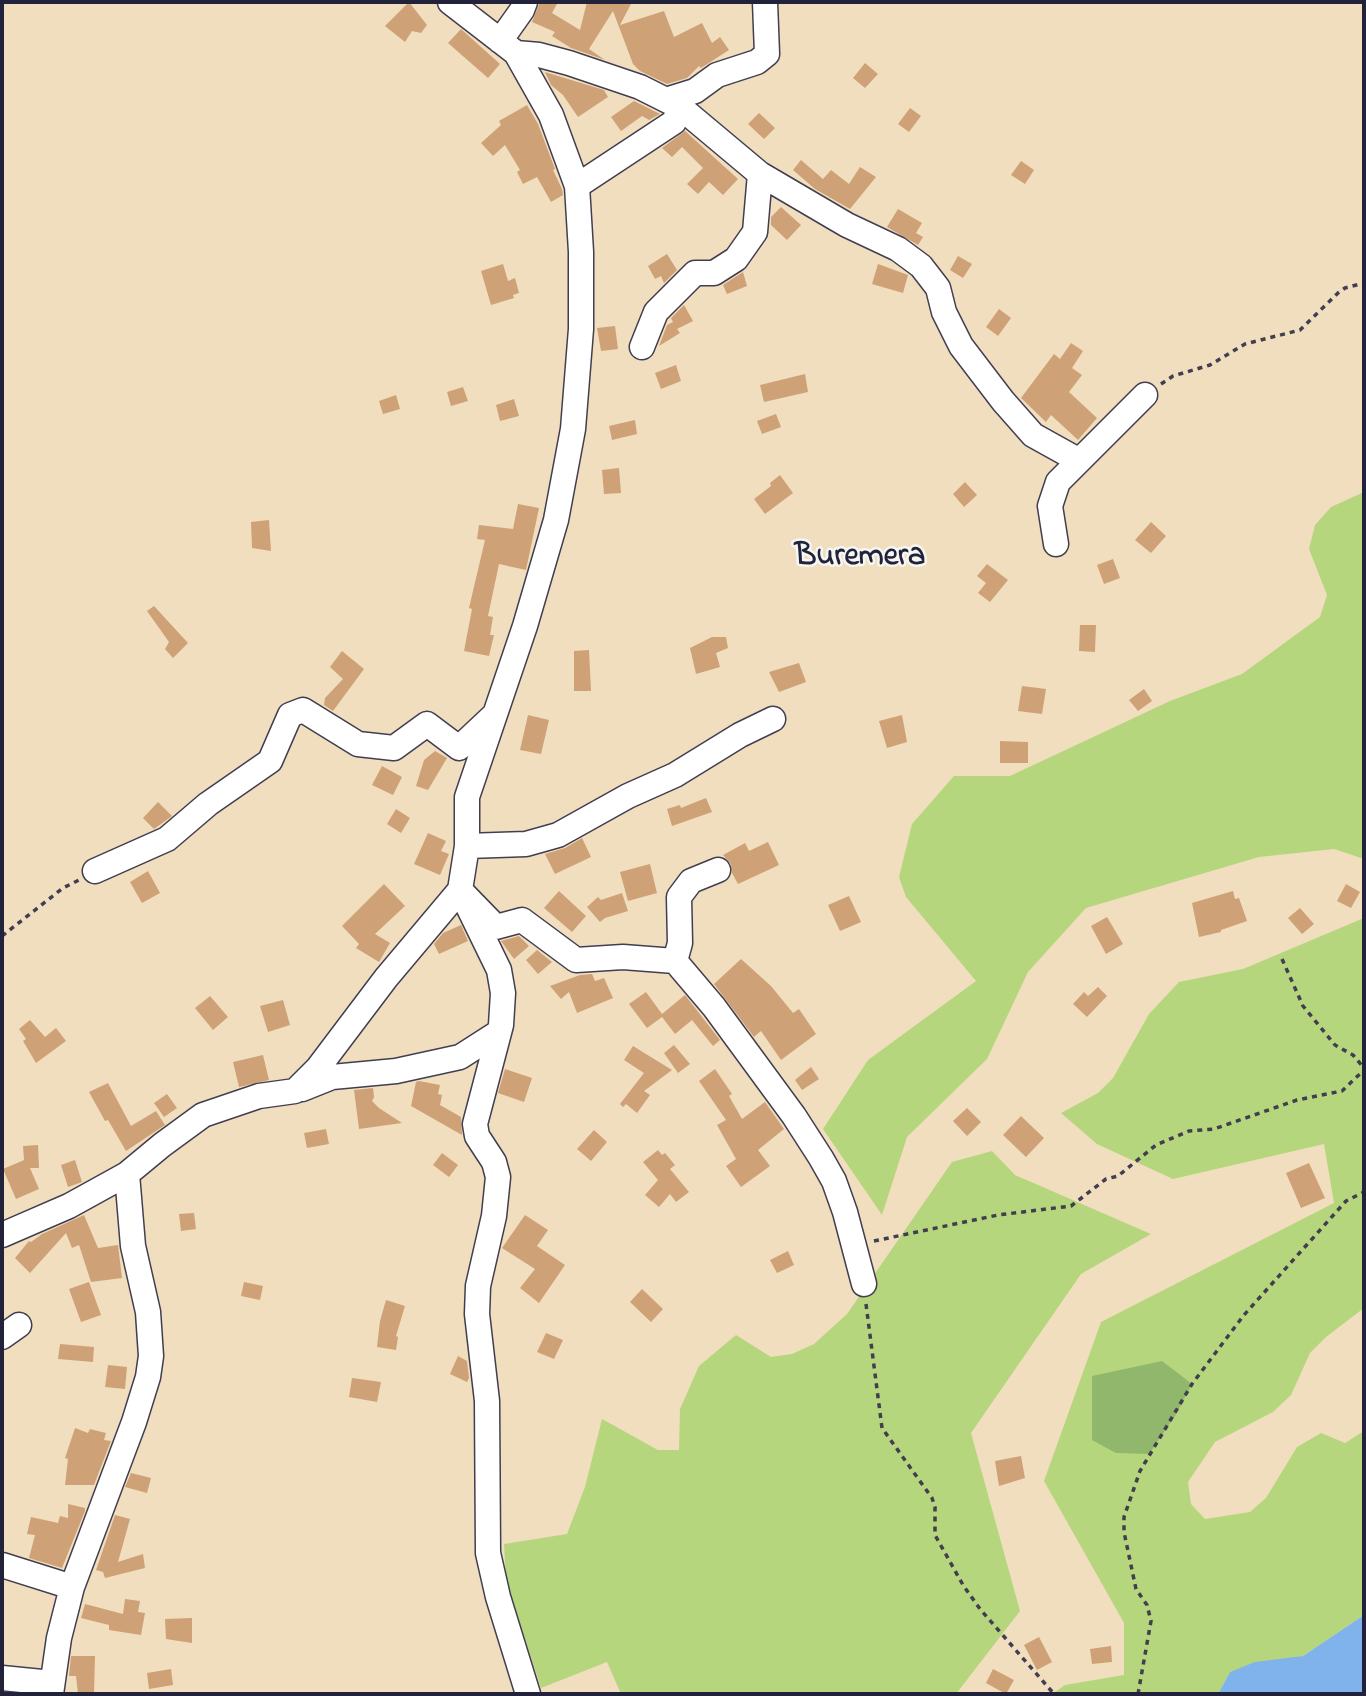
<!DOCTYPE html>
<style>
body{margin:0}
#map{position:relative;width:1366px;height:1696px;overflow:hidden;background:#f1debf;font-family:"Indie Flower",sans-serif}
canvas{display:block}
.frame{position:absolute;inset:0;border:4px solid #22223b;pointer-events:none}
</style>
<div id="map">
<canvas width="1366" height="1696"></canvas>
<div class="frame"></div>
</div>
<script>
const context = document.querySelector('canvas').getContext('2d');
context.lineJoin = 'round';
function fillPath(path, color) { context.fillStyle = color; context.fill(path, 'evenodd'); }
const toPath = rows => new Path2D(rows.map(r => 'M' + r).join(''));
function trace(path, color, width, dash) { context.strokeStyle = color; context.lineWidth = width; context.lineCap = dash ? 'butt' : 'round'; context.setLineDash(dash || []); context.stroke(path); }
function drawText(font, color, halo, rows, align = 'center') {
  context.font = font + ' "Indie Flower",sans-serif'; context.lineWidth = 5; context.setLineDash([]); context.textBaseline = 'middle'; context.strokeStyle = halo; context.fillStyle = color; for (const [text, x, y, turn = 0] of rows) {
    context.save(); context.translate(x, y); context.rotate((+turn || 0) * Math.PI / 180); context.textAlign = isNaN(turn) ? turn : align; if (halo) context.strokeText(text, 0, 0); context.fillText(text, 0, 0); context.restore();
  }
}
fillPath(toPath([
 [1364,492,1364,859,1334,849,1259,857,1086,908,1028,972,987,1059,907,1137,882,1215,823,1129,868,1060,976,981,906,897,899,877,912,824,954,776,1010,776,1170,701,1242,674,1320,617,1327,595,1309,549,1315,525,1331,507],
 [1364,918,1364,1308,1326,1337,1310,1353,1291,1395,1273,1412,1215,1442,1188,1482,1191,1504,1205,1519,1250,1512,1266,1498,1297,1447,1321,1433,1345,1443,1364,1431,1364,1615,1303,1656,1230,1672,1218,1694,1052,1694,1065,1685,1124,1675,1124,1623,1044,1481,1101,1322,1334,1203,1324,1144,1173,1179,1097,1144,1061,1113,1098,1093,1113,1078,1149,1014,1179,982,1243,969],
 [992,1151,1015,1175,1151,1234,1081,1274,971,1433,1020,1611,956,1694,621,1694,607,1662,541,1688,506,1581,504,1544,567,1534,585,1487,602,1419,658,1450,679,1450,680,1409,699,1366,736,1335,771,1357,792,1354,814,1344,847,1314,952,1162]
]), '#b6d67d');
fillPath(toPath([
 [1162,1361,1192,1384,1175,1416,1149,1454,1116,1453,1092,1440,1092,1376]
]), '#90b76c');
fillPath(toPath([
 [1364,1615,1364,1694,1218,1694,1230,1672,1255,1662,1303,1656]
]), '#80b2ec');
fillPath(toPath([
 [409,2,427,25,421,33,412,31,405,42,385,26],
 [540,2,558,2,552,13,580,30,587,2,632,2,620,25,664,11,674,37,702,23,712,43,720,37,729,50,701,68,699,66,687,78,667,84,640,71,633,64,613,11,589,49,605,60,571,48,552,36,555,32,532,22],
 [461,29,500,64,488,78,448,43],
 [865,63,878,74,865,88,853,78],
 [545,72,604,90,608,97,578,117,563,95,551,85],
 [634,101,660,114,649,120,642,116,621,131,611,117],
 [527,105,538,124,555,169,553,170,562,189,563,195,551,202,537,177,523,184,517,172,520,170,505,145,493,156,481,143,501,125,499,121],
 [910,108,921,116,909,132,898,124],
 [759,113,775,128,764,139,748,124],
 [685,131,738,179,723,195,709,182,698,194,687,184,703,168,682,147,672,157,662,148],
 [801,160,823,179,831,170,849,184,860,167,876,177,850,209,815,189,793,170],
 [1021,161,1034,170,1025,184,1011,175],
 [781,207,801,225,787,240,771,225,771,217],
 [898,209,922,223,916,233,923,237,918,245,887,227],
 [667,254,677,270,664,283,661,276,655,279,648,266],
 [958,256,972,264,963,278,950,270],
 [503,264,508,281,515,278,519,293,513,295,514,298,491,305,481,271],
 [878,264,908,275,903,293,872,284],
 [743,272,747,286,727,294,723,285],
 [684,305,693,321,677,329,680,333,659,346,667,325,673,322,671,318],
 [999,309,1011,318,998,336,986,327],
 [615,326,618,349,601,351,597,328],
 [1071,343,1083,351,1072,368,1082,375,1069,392,1097,418,1078,440,1051,415,1046,422,1021,398,1054,354,1060,359],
 [676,365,681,381,661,389,655,373],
 [805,374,808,392,764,402,760,385],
 [463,387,468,401,451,406,447,392],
 [396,395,400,409,383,414,379,401],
 [514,399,519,416,500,421,496,405],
 [776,414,781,427,762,434,757,421],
 [635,420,637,434,612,440,609,426],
 [619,468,621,493,604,494,602,470],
 [780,475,793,493,765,514,754,499,771,486,770,483],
 [965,482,977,495,964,507,953,494],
 [518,504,539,508,526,570,499,564,488,616,493,617,490,635,494,635,489,656,464,651,472,609,469,608,485,540,477,539,479,525,513,529],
 [269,520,271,551,252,548,251,522],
 [1151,522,1166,536,1151,553,1135,540],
 [1113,559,1120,578,1104,584,1097,565],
 [987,564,1008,580,990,602,978,593,986,583,977,576],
 [154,606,188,643,173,658,165,649,169,642,147,611],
 [1080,625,1096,625,1095,652,1079,651],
 [712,637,726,637,728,648,716,653,720,667,696,674,690,648],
 [589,650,591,691,574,691,574,651],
 [342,651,364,669,333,711,324,705,325,698,343,679,330,667],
 [799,663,806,682,779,692,769,672],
 [1022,686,1046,689,1042,714,1018,711],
 [1144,689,1152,701,1138,711,1129,700],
 [528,715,549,720,541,754,520,750],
 [902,715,907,742,887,748,879,721],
 [1000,741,1028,742,1028,763,1000,763],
 [435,751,447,758,428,790,416,786,424,760],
 [382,766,402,777,393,795,372,785],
 [706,798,712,812,672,826,667,809,680,805,681,808],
 [158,802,172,816,154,829,143,818],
 [396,809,410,818,401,833,387,824],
 [428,833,446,841,441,851,449,854,440,875,414,864],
 [582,838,591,857,555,874,545,854,565,848],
 [768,842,779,865,738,884,732,873,731,864,723,855,745,843,749,851],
 [650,864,657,893,628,901,620,872],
 [148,871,160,893,142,903,130,882],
 [384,884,405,906,375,934,390,943,379,962,356,948,359,944,342,926],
 [1346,884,1360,892,1351,908,1337,901],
 [559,891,586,916,572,932,544,908],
 [1233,891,1235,899,1239,898,1247,921,1221,930,1221,932,1199,937,1192,903],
 [622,893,628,911,605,918,600,922,587,907,598,897,601,900],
 [849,896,861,922,840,931,828,905],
 [1300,908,1314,924,1302,934,1288,918],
 [1107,917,1123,944,1106,954,1091,926],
 [461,925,468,941,439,954,434,944,443,933],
 [519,936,529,946,514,959,501,941],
 [537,950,552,962,538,974,526,960],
 [741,959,771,986,793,1013,799,1009,816,1034,781,1060,761,1031,754,1037,714,984],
 [592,974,595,981,604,978,613,998,577,1013,569,992,561,999,550,986,580,975],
 [1098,987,1107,996,1087,1017,1073,1004,1084,992,1088,996],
 [646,992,662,1014,685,995,720,1040,713,1046,692,1020,675,1034,662,1017,647,1028,629,1004],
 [210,996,228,1017,213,1030,195,1008],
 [283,1000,290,1025,268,1032,260,1006],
 [30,1020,45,1037,56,1028,66,1041,36,1063,23,1041,26,1039,19,1029],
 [674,1045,690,1064,678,1073,664,1053],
 [633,1046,672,1070,644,1091,650,1095,637,1113,626,1104,623,1107,620,1104,644,1073,624,1060],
 [263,1055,269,1080,239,1087,233,1062],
 [811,1067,819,1079,802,1090,795,1080],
 [505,1069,532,1078,524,1102,498,1093],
 [715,1069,732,1094,729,1096,742,1119,765,1102,784,1129,758,1150,770,1166,741,1187,726,1166,736,1159,717,1125,726,1120,699,1081],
 [419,1081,440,1085,438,1094,442,1095,440,1105,461,1117,462,1135,411,1106,416,1082],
 [108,1083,131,1126,156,1111,165,1125,126,1151,108,1120,105,1121,89,1092],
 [373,1088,374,1097,372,1101,379,1108,402,1123,359,1129,354,1090],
 [167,1094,177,1108,164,1117,154,1103],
 [967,1108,981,1122,967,1136,953,1121],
 [1021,1116,1044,1138,1026,1157,1003,1135],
 [326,1129,329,1144,307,1148,304,1133],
 [594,1130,607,1142,591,1161,577,1149],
 [38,1145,39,1168,30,1168,39,1189,16,1199,3,1169,24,1160,23,1146],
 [658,1150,662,1155,665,1153,675,1165,670,1169,689,1192,676,1202,670,1194,659,1207,645,1195,658,1180,643,1162],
 [442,1153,458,1165,449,1177,433,1165],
 [75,1160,82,1182,68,1187,61,1165],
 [1309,1163,1325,1198,1301,1208,1286,1173],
 [194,1213,196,1229,181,1231,179,1214],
 [84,1215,98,1248,118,1245,122,1278,91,1282,79,1245,72,1248,66,1233,30,1273,15,1258,29,1241,31,1242,42,1234],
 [525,1215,548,1230,537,1246,565,1265,539,1303,520,1288,535,1269,502,1248],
 [788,1251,794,1265,777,1273,770,1260],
 [89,1282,101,1315,81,1322,69,1289],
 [244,1282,263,1286,260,1300,241,1296],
 [642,1289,663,1309,651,1322,630,1302],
 [386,1300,405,1306,396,1336,398,1337,396,1350,377,1347,380,1321],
 [546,1333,563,1340,554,1359,537,1352],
 [60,1344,94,1347,93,1362,58,1359],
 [458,1356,467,1361,469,1378,467,1382,450,1374],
 [108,1365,127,1367,125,1389,105,1387],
 [352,1378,381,1382,377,1402,349,1397],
 [75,1428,88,1433,90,1429,106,1433,104,1440,111,1441,94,1485,65,1485,68,1459,65,1458],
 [1021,1456,1025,1478,999,1486,995,1461],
 [131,1473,151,1478,147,1493,125,1487],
 [68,1504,85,1508,85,1511,62,1568,29,1558,35,1535,27,1534,31,1517,58,1523,60,1516,68,1518],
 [115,1515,130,1519,118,1562,143,1554,145,1568,105,1578,103,1572,96,1570],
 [125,1599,140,1601,138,1612,145,1613,141,1635,109,1630,109,1625,81,1618,85,1604,123,1614],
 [192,1618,192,1643,166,1639,165,1619],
 [1039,1637,1052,1662,1037,1670,1024,1645],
 [1111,1646,1112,1662,1092,1664,1090,1649],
 [71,1656,95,1656,94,1694,78,1694,76,1676,69,1676],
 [171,1669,173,1685,149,1689,147,1673],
 [993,1669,1014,1680,1006,1694,986,1683]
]), '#cfa176');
const minor = toPath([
 [450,2,516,53,551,115,577,186,581,252,581,329,573,429,556,520,525,626,467,797,467,846,460,890,499,970,503,993,501,1025,475,1124,477,1136,494,1162,498,1177,494,1216,478,1286,477,1314,487,1401,488,1553,498,1597,528,1694],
 [500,41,522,10,525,2],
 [516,53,539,55,569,63,640,87,680,107,760,174,847,225,898,249,921,266,938,288,944,312,961,346,1003,401,1033,435,1078,460],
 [666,100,695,91,717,75,757,62,767,54,765,2],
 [577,186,674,122,680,107],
 [642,347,656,312,695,273,714,273,736,259,755,232,760,174],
 [1056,544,1050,506,1058,482,1145,395],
 [467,846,526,844,558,835,628,796,675,775,740,735,773,719],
 [95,871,167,839,208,804,270,761,290,715,303,710,358,744,394,748,427,724,459,748,493,716],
 [675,961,714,1007,794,1116,821,1158,834,1181,845,1212,864,1284],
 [302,1089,332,1077,396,1071,460,1057,499,1032],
 [2,1235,69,1206,127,1174,162,1145,203,1115,259,1096,295,1091,318,1068,386,978,460,890,496,927,522,920,576,960,623,957,675,961,680,943,679,897,691,881,718,870],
 [2,1337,19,1325],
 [2,1565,72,1587],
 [2,1678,52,1683],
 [51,1694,59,1638,72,1587,134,1422,148,1377,151,1356,148,1312,133,1246,127,1174]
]);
trace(minor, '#413e4f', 27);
trace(toPath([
 [1161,384,1173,376,1210,365,1245,344,1300,330,1338,293,1345,288,1364,283],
 [2,936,63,888,79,880],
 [1282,959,1303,1006,1335,1045,1353,1055,1364,1068],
 [874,1241,998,1215,1071,1206,1106,1179,1118,1176,1156,1145,1189,1131,1214,1129,1297,1100,1342,1091,1364,1070],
 [866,1304,882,1428,932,1498,935,1507,935,1535,963,1585,980,1609,1054,1694],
 [1138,1694,1151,1621,1147,1605,1136,1589,1124,1532,1124,1517,1140,1471,1192,1384,1244,1315,1346,1201,1364,1192]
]), '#413e4f', 3.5, [5, 5]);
trace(minor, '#fff', 24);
drawText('bold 32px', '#22223b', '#f6f6f2', [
 ["Buremera",860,559]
]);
</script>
